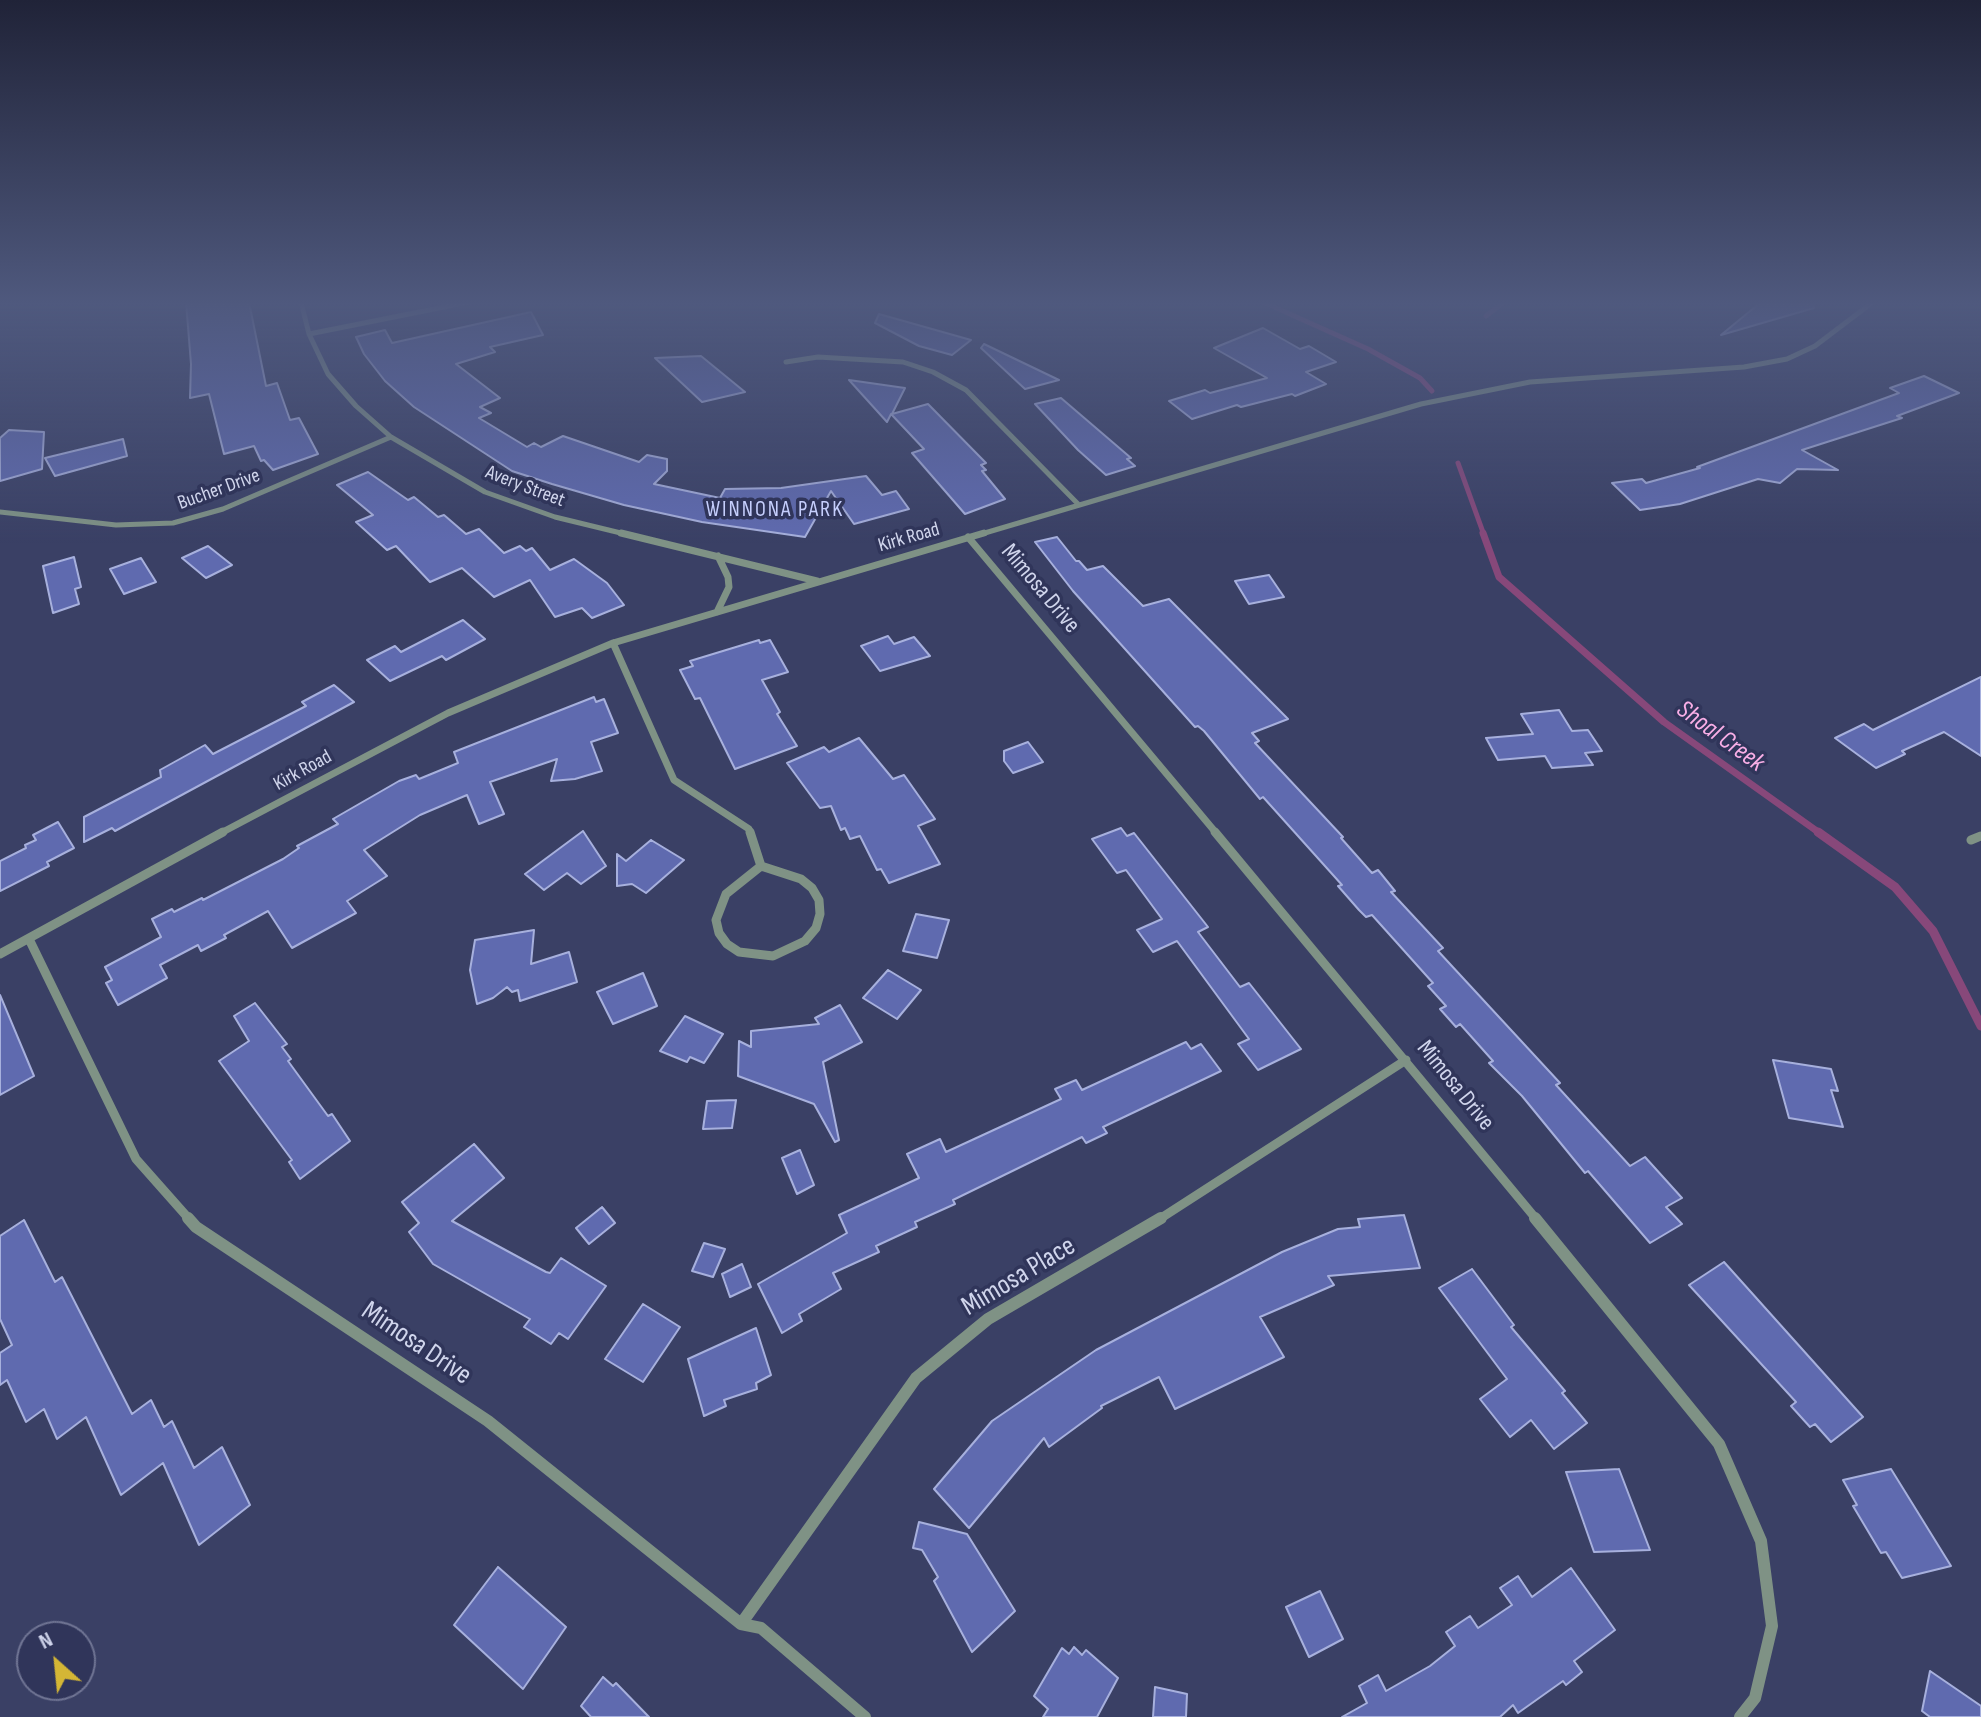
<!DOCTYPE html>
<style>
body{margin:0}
#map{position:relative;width:1981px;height:1717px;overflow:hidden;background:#3a4065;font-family:"Sofia Sans Condensed",sans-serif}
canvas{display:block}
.north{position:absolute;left:16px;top:1621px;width:80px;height:80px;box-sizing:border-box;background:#30355a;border:2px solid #707594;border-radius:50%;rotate:333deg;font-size:22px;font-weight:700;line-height:32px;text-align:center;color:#d0d5ec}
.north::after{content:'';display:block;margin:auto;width:28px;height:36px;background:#d4b635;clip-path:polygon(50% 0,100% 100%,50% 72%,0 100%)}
</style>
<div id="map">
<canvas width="1981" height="1717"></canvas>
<div class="north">N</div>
</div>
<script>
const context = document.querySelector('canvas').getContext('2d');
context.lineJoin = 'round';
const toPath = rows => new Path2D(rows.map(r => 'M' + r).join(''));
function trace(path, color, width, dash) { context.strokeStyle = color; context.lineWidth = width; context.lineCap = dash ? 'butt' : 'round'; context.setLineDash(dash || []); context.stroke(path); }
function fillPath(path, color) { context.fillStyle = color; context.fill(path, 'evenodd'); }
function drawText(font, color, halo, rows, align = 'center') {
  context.font = font + ' "Sofia Sans Condensed",sans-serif'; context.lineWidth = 7; context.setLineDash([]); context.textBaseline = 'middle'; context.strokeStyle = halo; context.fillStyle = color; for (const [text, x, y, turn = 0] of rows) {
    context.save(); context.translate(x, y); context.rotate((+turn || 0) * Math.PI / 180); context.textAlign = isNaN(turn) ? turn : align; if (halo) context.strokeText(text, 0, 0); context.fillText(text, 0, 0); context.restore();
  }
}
trace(toPath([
 [1263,302,1368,349,1420,378,1432,391],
 [1486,316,1504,302],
 [1458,463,1484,535]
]), '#87487a', 5);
trace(toPath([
 [1483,533,1499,577,1664,722,1821,834]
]), '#87487a', 7);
trace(toPath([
 [1818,832,1895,887,1933,931,1981,1026]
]), '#87487a', 9);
const building = toPath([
 [186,302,249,302,266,386,277,383,290,420,299,418,318,454,273,470,264,460,261,461,254,446,224,454,209,394,190,398,191,364,186,302],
 [1761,302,1813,302,1814,308,1721,335,1761,302],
 [531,312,543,335,490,347,495,352,456,364,500,398,480,407,491,413,479,418,527,447,534,443,541,447,563,436,639,462,647,455,667,459,667,471,654,484,720,498,725,489,781,488,866,476,882,495,896,491,909,509,854,524,831,491,805,537,702,522,624,505,552,484,512,471,414,407,385,381,364,354,356,337,385,330,392,343,531,312],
 [879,314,971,340,952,355,919,346,875,323,879,314],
 [1263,328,1300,349,1309,346,1336,362,1306,372,1326,384,1295,396,1292,394,1241,407,1237,405,1192,419,1169,401,1205,390,1210,393,1267,378,1214,348,1263,328],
 [984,344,1059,380,1025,389,981,348,984,344],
 [701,356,745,392,702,402,655,358,701,356],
 [1924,376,1959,393,1897,416,1902,418,1802,450,1838,470,1797,469,1780,483,1758,479,1680,504,1640,510,1612,483,1642,479,1646,483,1700,468,1697,467,1899,393,1890,388,1924,376],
 [849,380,905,388,892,414,928,404,986,463,981,465,986,470,982,471,1005,499,965,514,912,453,924,449,891,414,887,422,849,380],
 [1061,398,1131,458,1127,459,1135,466,1106,475,1078,450,1035,404,1061,398],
 [9,430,44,432,42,469,0,481,0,438,9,430],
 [123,439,127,456,55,476,45,458,123,439],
 [368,472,408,500,414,497,438,517,444,515,466,534,479,529,504,553,520,546,526,551,532,548,550,570,574,559,607,583,624,605,592,618,582,608,555,617,530,580,494,597,462,568,430,582,396,546,387,550,356,522,373,515,337,485,368,472],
 [1057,537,1076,561,1079,561,1087,570,1103,566,1143,606,1169,599,1288,719,1252,733,1259,741,1255,743,1343,837,1341,838,1372,873,1378,870,1395,891,1391,892,1443,948,1438,951,1560,1083,1556,1085,1630,1166,1645,1157,1682,1198,1666,1207,1682,1224,1650,1243,1588,1171,1585,1173,1522,1096,1489,1063,1493,1061,1460,1024,1456,1027,1440,1009,1446,1006,1428,986,1433,983,1372,915,1366,917,1359,910,1338,886,1342,885,1263,797,1260,799,1204,731,1198,726,1195,727,1073,591,1035,542,1057,537],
 [208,546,232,565,206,578,182,558,208,546],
 [74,557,81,587,75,589,79,604,53,613,43,566,74,557],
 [141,558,156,582,124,594,110,569,141,558],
 [1269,575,1284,597,1249,604,1235,581,1269,575],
 [463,620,485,639,446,660,442,656,390,681,367,660,395,646,401,652,463,620],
 [888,636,894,644,914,637,930,656,880,671,861,646,888,636],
 [759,640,760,643,770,640,788,672,762,680,780,712,777,714,797,746,735,769,700,698,695,699,680,670,693,666,690,661,759,640],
 [1981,677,1981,756,1944,732,1902,751,1905,754,1876,768,1835,738,1864,724,1873,730,1981,677],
 [334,685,354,702,115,831,112,828,84,842,84,817,161,777,160,770,205,745,213,754,306,706,302,702,334,685],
 [594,697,596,702,604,699,618,733,591,742,602,771,575,779,551,781,557,759,490,782,504,814,479,824,467,795,420,815,364,850,387,876,347,901,356,913,292,948,268,911,224,935,226,938,201,951,198,945,160,965,167,978,118,1005,106,983,112,980,105,967,161,937,152,919,172,909,174,912,202,898,203,900,283,859,299,848,297,846,338,824,333,819,399,781,416,775,419,779,458,763,454,752,594,697],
 [1559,710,1572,731,1588,730,1602,751,1585,753,1593,765,1552,768,1545,756,1498,760,1486,738,1533,734,1521,714,1559,710],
 [859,738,893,779,904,775,935,819,918,826,940,864,889,883,881,869,877,870,860,836,850,839,845,828,841,830,831,806,820,808,787,763,824,747,829,752,859,738],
 [1028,742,1043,762,1013,773,1004,761,1004,751,1028,742],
 [58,822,74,848,47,862,49,866,0,891,0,861,26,848,25,845,36,840,33,835,58,822],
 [1121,828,1127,836,1134,833,1208,927,1198,932,1240,987,1249,983,1301,1049,1258,1070,1238,1044,1249,1039,1177,941,1153,952,1137,930,1162,919,1126,870,1117,873,1092,839,1121,828],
 [583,831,606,866,581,884,567,873,544,890,525,874,583,831],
 [651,840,684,860,646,893,632,884,617,886,617,854,626,861,651,840],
 [916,914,949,920,937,958,903,951,916,914],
 [534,930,531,964,569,952,577,982,520,1001,518,990,512,992,507,987,493,998,477,1004,470,970,475,940,534,930],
 [888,970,921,990,897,1019,863,998,888,970],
 [643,973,657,1006,613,1024,597,992,643,973],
 [0,995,34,1076,0,1095,0,995],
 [255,1003,287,1044,282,1047,291,1059,288,1061,328,1116,332,1114,350,1141,300,1179,289,1162,292,1160,219,1061,249,1041,234,1016,255,1003],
 [840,1005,862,1042,823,1062,839,1140,835,1142,814,1104,738,1076,739,1041,751,1047,751,1031,819,1024,815,1018,840,1005],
 [685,1016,723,1034,704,1063,690,1057,687,1062,660,1051,685,1016],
 [1186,1042,1191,1049,1201,1044,1221,1071,1103,1127,1107,1133,1086,1143,1082,1137,953,1200,955,1204,915,1222,917,1227,876,1246,879,1252,833,1273,841,1289,799,1314,802,1321,782,1333,758,1284,847,1233,839,1215,919,1178,907,1154,940,1139,946,1152,1061,1099,1055,1089,1076,1080,1082,1090,1186,1042],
 [1773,1060,1831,1069,1838,1091,1831,1090,1843,1127,1789,1118,1773,1060],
 [736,1100,732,1128,703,1129,707,1101,736,1100],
 [474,1144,504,1178,452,1221,546,1272,550,1273,561,1258,606,1286,568,1339,559,1333,551,1344,524,1327,530,1319,433,1264,409,1232,419,1223,402,1202,474,1144],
 [800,1150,814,1185,797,1194,782,1158,800,1150],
 [602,1207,615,1223,589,1244,576,1228,602,1207],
 [1404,1215,1420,1268,1328,1276,1334,1285,1260,1317,1284,1357,1175,1409,1159,1377,1101,1406,1102,1408,1049,1447,1044,1438,969,1528,934,1489,992,1421,1096,1350,1282,1252,1338,1229,1360,1227,1358,1219,1404,1215],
 [24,1220,55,1282,62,1277,132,1414,151,1400,164,1427,172,1421,194,1468,222,1447,250,1505,199,1545,163,1463,121,1495,86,1417,57,1439,44,1409,26,1422,7,1380,0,1385,0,1353,12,1345,0,1319,0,1236,24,1220],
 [704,1243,725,1249,713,1277,692,1271,704,1243],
 [1724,1262,1863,1417,1831,1442,1815,1424,1810,1427,1791,1406,1796,1402,1689,1285,1724,1262],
 [742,1264,751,1287,730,1297,722,1274,742,1264],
 [1472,1269,1514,1325,1511,1327,1565,1391,1562,1393,1587,1423,1554,1449,1531,1420,1510,1437,1480,1399,1507,1379,1439,1288,1472,1269],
 [643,1304,680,1327,643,1382,605,1359,643,1304],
 [756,1328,771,1375,756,1383,757,1389,724,1400,726,1406,704,1416,688,1359,756,1328],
 [1619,1469,1650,1550,1594,1552,1566,1472,1619,1469],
 [1891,1469,1951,1566,1902,1578,1886,1552,1881,1553,1853,1506,1857,1505,1843,1480,1891,1469],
 [919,1522,967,1534,1015,1611,972,1652,934,1581,938,1577,922,1550,913,1548,919,1522],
 [498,1567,566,1627,523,1689,454,1625,498,1567],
 [1571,1568,1615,1630,1574,1661,1582,1672,1566,1685,1563,1681,1518,1713,1513,1705,1500,1717,1342,1717,1367,1703,1359,1686,1378,1675,1386,1691,1430,1666,1455,1646,1446,1632,1470,1616,1478,1628,1512,1605,1500,1588,1518,1576,1532,1597,1571,1568],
 [1320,1591,1343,1639,1309,1657,1286,1607,1320,1591],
 [1074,1647,1082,1655,1086,1650,1118,1678,1097,1717,1043,1717,1048,1709,1034,1696,1062,1648,1069,1654,1074,1647],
 [1930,1671,1981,1706,1981,1717,1930,1717,1922,1711,1930,1671],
 [603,1677,613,1686,616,1683,649,1717,591,1717,581,1706,603,1677],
 [1155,1687,1187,1694,1186,1717,1153,1717,1155,1687]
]);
fillPath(building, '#5f6aaf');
trace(building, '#a7b0dd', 2);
trace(toPath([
 [301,302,309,334,328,374,356,406,391,437,485,492,555,517,629,535],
 [309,334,469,302],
 [786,362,818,357,903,362,933,372,966,390,1079,505],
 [0,512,116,525,173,523,223,509,391,437],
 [978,535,1421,404,1530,382,1744,367,1787,359,1815,346,1873,302]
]), '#7f9285', 5);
trace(toPath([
 [621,533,817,581],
 [968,537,1217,834],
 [717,612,729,587,728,577,718,556],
 [613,643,674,780,749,829,751,834],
 [219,834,448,713,613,643,984,533]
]), '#7f9285', 7);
trace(toPath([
 [750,832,761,866],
 [1215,832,1537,1220],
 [1971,840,1981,836],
 [761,866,801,879,812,888,819,900,820,914,816,928,805,941,773,956,739,952,727,944,719,933,716,920,726,894,761,866],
 [29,939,136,1159,190,1220],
 [0,954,223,832],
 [1158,1220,1406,1060]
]), '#7f9285', 9);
trace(toPath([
 [188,1218,196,1227,488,1421,741,1624,761,1628,865,1717],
 [1535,1218,1719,1444,1761,1541,1772,1626,1755,1698,1740,1717],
 [741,1624,916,1378,988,1319,1161,1218]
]), '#7f9285', 12);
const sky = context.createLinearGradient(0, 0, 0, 543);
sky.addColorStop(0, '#202338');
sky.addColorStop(0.56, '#4f597e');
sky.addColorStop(1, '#4f597e00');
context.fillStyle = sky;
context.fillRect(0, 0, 1981, 543);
drawText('20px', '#d0d5ec', '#30355a', [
 ["Avery Street",525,487,21],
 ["Bucher Drive",219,490,-20],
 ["Kirk Road",909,538,-16],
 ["Kirk Road",303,771,-29]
]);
context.letterSpacing = '2px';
drawText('22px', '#c5cefc', '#30355a', [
 ["WINNONA PARK",775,510]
]);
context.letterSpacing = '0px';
drawText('24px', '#d0d5ec', '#30355a', [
 ["Mimosa Drive",1040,589,50],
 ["Mimosa Drive",1455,1086,51]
]);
drawText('italic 26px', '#f8aee6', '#30355a', [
 ["Shoal Creek",1720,737,36]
]);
drawText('28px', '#d0d5ec', '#30355a', [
 ["Mimosa Place",1019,1277,-31],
 ["Mimosa Drive",416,1344,34]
]);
</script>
